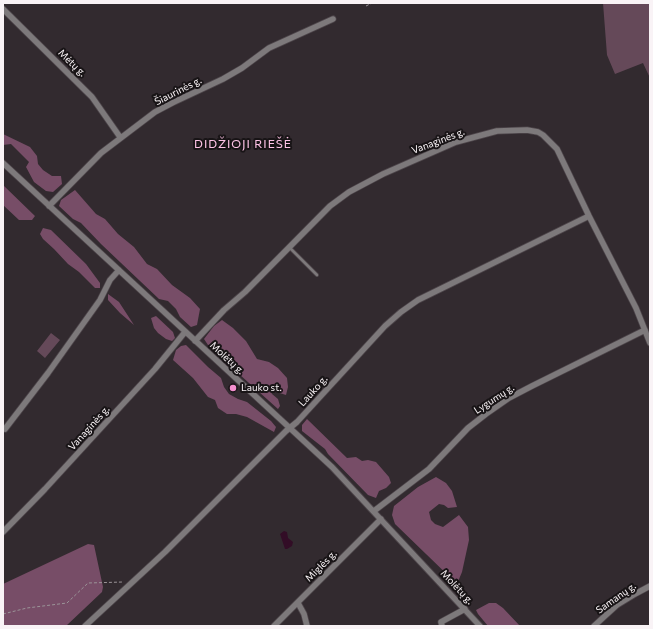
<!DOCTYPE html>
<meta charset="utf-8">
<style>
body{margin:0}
#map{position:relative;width:653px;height:629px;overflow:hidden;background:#322a2f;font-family:Commissioner,sans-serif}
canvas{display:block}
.frame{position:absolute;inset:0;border:4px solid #f9f3f6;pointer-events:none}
</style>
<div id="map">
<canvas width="653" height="629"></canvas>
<div class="frame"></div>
</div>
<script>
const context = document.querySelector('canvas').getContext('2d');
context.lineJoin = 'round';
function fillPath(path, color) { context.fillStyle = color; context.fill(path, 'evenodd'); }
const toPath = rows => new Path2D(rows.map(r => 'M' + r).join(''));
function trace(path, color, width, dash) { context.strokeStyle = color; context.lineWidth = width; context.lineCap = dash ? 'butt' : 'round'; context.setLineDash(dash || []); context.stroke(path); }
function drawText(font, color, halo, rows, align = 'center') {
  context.font = font + ' Commissioner,sans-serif'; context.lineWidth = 4; context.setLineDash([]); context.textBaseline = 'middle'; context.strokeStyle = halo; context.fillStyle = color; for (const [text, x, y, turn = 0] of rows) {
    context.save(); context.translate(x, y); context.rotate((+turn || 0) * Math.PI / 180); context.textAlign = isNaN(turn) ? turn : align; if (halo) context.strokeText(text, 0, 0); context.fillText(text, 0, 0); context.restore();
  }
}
fillPath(toPath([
 [603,3,650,3,650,78,643,63,615,74,607,55],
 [51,333,60,340,45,358,37,351]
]), '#654959');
fillPath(toPath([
 [3,134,30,147,37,156,38,164,43,170,52,176,61,176,62,184,53,192,46,191,34,182,26,167,29,162,11,144,3,145],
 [3,185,35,216,32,220,19,220,3,205],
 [75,190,96,214,105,219,118,234,134,247,147,264,157,269,172,285,190,298,200,309,197,325,191,327,180,317,176,309,168,301,159,299,101,244,81,223,73,219,59,206,61,200],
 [43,228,51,230,86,264,100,283,100,288,95,288,79,272,68,264,54,249,43,239,40,234],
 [108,294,119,302,134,325,120,313,108,300],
 [156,316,173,332,175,338,172,341,166,339,158,333,154,328,151,318],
 [222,320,233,328,246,341,257,359,269,362,278,368,287,378,288,387,286,395,270,390,272,394,278,399,280,406,278,409,210,348,204,339,214,326],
 [186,345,208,367,221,378,224,387,229,394,238,399,247,402,271,421,276,427,274,432,247,417,236,414,227,414,218,408,215,400,208,397,193,378,173,360,176,350,181,346],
 [307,419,347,458,356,457,362,461,368,460,376,462,389,477,391,483,386,488,379,491,376,498,368,495,328,454,325,449,302,431,302,425],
 [436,477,446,483,452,491,457,507,448,508,444,505,439,504,429,512,431,520,435,524,443,527,459,515,468,527,469,540,462,572,457,584,395,524,392,515,394,506,418,487],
 [88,544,94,545,103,587,102,592,66,626,3,626,3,584],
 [489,603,496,603,503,608,520,626,488,626,478,614,476,610]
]), '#774d67');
fillPath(toPath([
 [284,531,287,532,288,538,293,542,292,546,287,549,285,549,280,534]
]), '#320d26');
const service = toPath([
 [290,248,317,275]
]);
const minor = toPath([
 [3,9,92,97,120,137],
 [3,163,332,467,480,626],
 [49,206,101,153,155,112,174,102,223,79,242,68,269,48,333,19],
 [195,341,224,310,245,292,330,206,349,192,383,174,456,142,497,131,527,130,538,132,543,135,557,149,589,216,636,308,650,343],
 [5,429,48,373,100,300,110,280,119,270],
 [374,511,429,469,468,428,486,414,509,398,532,386,645,330],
 [3,532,45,489,155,369,185,332],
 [298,603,304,614,307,626],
 [85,626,165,552,286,431,297,422,385,326,401,312,418,300,589,216],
 [274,626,381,519],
 [442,626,441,622,465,609],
 [594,626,617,605,635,594,650,586]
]);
trace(service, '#4e464b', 4);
trace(minor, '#4e464b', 7);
trace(toPath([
 [366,6,372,3],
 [3,614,27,608,67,603,88,583,123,582]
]), '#9b9498', 1, [3, 2]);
trace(service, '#7d797b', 2.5);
trace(minor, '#7d797b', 5.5);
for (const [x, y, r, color] of [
 [233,388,4,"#f690d0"]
]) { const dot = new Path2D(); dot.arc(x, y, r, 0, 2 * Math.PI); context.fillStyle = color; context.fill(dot); trace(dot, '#181416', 1.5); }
drawText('10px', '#f9f3f6', '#181416', [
 ["Mėtų g.",72,63,44],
 ["Šiaurinės g.",178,91,-27],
 ["Vanaginės g.",438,141,-21],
 ["Molėtų g.",227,358,43],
 ["Lauko g.",313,391,-48],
 ["Lygumų g.",494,399,-33],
 ["Vanaginės g.",89,428,-48],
 ["Miglės g.",321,566,-45],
 ["Molėtų g.",457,587,47],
 ["Samanų g.",616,598,-35]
]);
drawText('10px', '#f9f3f6', '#181416', [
 ["Lauko st.",241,388]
], 'left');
context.letterSpacing = '1px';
drawText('12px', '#fec3e6', '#181416', [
 ["DIDŽIOJI RIEŠĖ",243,144]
]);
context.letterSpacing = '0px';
</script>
